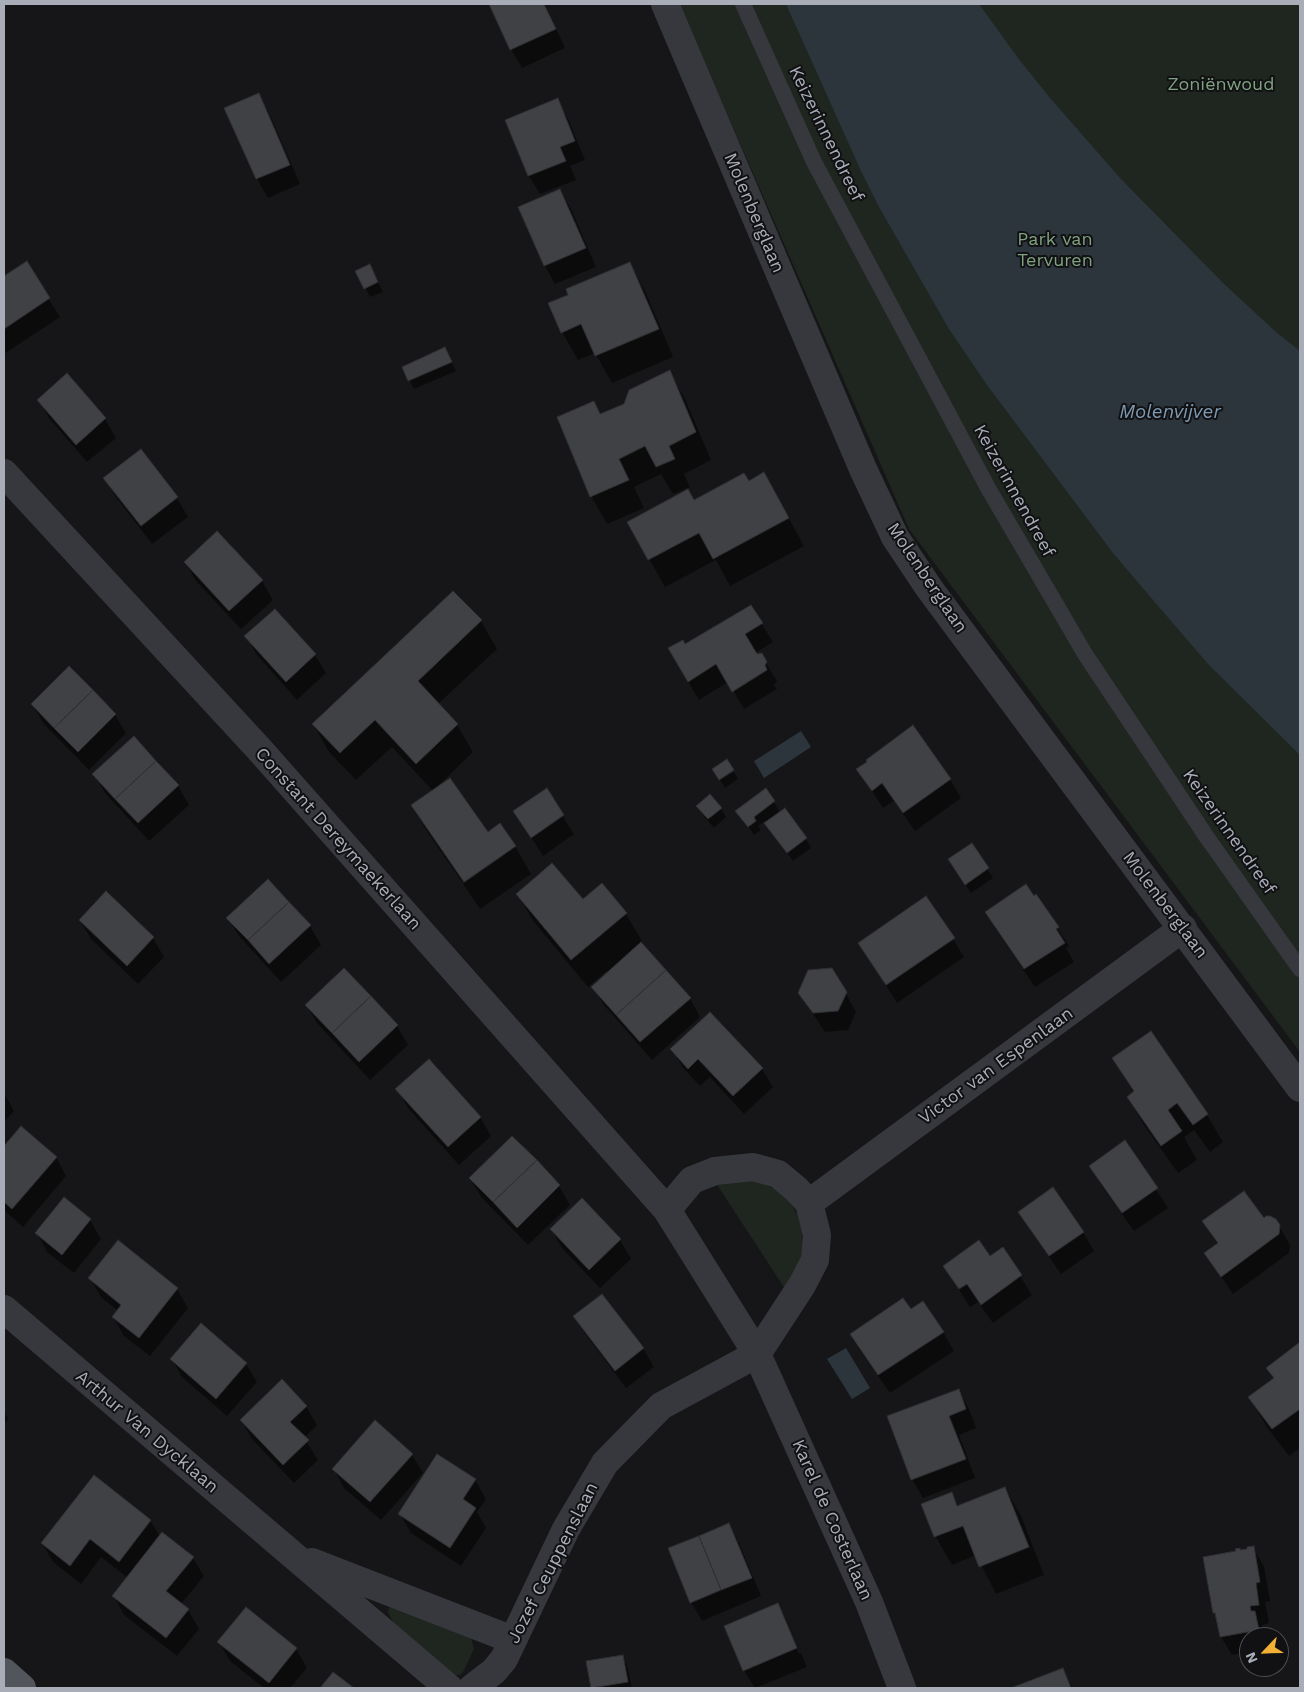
<!DOCTYPE html>
<meta charset="utf-8">
<style>
body{margin:0}
#map{position:relative;width:1304px;height:1692px;overflow:hidden;background:#161618;font-family:"Work Sans",sans-serif}
canvas{display:block}
.frame{position:absolute;inset:0;border:5px solid #a8adb8;pointer-events:none}
.north{position:absolute;left:1239px;top:1627px;width:50px;height:50px;box-sizing:border-box;background:#111113;border:1px solid #4d4f55;border-radius:50%;rotate:246deg;font-size:14px;font-weight:700;line-height:20px;text-align:center;color:#a8adb8}
.north::after{content:'';display:block;margin:auto;width:18px;height:22px;background:#f2b134;clip-path:polygon(50% 0,100% 100%,50% 72%,0 100%)}
</style>
<div id="map">
<canvas width="1304" height="1692"></canvas>
<div class="frame"></div>
<div class="north">N</div>
</div>
<script>
const context = document.querySelector('canvas').getContext('2d');
context.lineJoin = 'round';
function fillPath(path, color) { context.fillStyle = color; context.fill(path, 'evenodd'); }
const toPath = rows => new Path2D(rows.map(r => 'M' + r).join(''));
function trace(path, color, width, dash) { context.strokeStyle = color; context.lineWidth = width; context.lineCap = dash ? 'butt' : 'round'; context.setLineDash(dash || []); context.stroke(path); }
function drawText(font, color, halo, rows, align = 'center') {
  context.font = font + ' "Work Sans",sans-serif'; context.lineWidth = 4; context.setLineDash([]); context.textBaseline = 'middle'; context.strokeStyle = halo; context.fillStyle = color; for (const [text, x, y, turn = 0] of rows) {
    context.save(); context.translate(x, y); context.rotate((+turn || 0) * Math.PI / 180); context.textAlign = isNaN(turn) ? turn : align; if (halo) context.strokeText(text, 0, 0); context.fillText(text, 0, 0); context.restore();
  }
}
fillPath(toPath([
 [679,4,1300,4,1300,1052,909,529],
 [714,1180,756,1181,775,1189,789,1200,798,1216,802,1233,804,1250,789,1295],
 [394,1604,471,1638,474,1649,463,1672,460,1675,455,1675,395,1626,388,1612,389,1608]
]), '#1e261f');
fillPath(toPath([
 [786,4,979,4,1018,58,1050,98,1121,179,1223,283,1276,332,1300,351,1300,755,1209,665,1159,607,1113,553,987,385,949,329,879,207,861,171],
 [801,731,811,747,764,778,754,761],
 [846,1348,870,1388,852,1399,827,1359]
]), '#2c353c');
fillPath(toPath([
 [491,4,545,4,565,48,522,68,511,49],
 [258,94,269,113,300,184,268,198,257,179,226,109],
 [557,100,568,119,585,160,570,166,576,180,540,194,529,176,507,120],
 [560,190,571,209,596,267,555,284,545,266],
 [26,263,60,317,4,354,4,277],
 [629,263,645,291,673,357,612,383,595,353,578,360,562,332,570,295],
 [370,266,383,292,370,297,357,271],
 [445,349,456,371,414,389,403,367],
 [669,371,685,399,711,460,684,474,690,487,673,494,661,474,634,487,644,508,607,524,591,496,600,415,625,405],
 [39,400,105,419,116,438,87,462,49,418],
 [141,451,177,498,188,517,152,544,116,497,105,479],
 [748,482,780,502,804,546,730,586,716,560,665,587,629,523],
 [217,533,262,581,273,600,241,629,196,581,185,562],
 [750,606,773,642,755,653,766,663,777,681,774,685,777,689,744,709,728,682,699,700,669,649,685,645],
 [275,610,315,655,326,673,297,700,257,655,246,636],
 [481,621,497,649,438,704,457,725,473,752,438,786,487,833,515,846,531,874,480,909,463,884,503,856,501,855,462,882,428,833,412,806,433,791,392,747,356,780,329,752,313,724],
 [69,668,115,715,126,733,89,770,43,723,32,704],
 [134,738,178,786,189,805,149,841,105,793,94,774],
 [858,770,950,779,961,798,915,831,894,801,883,808],
 [734,772,738,779,725,788,720,780],
 [546,790,574,834,543,856,515,812],
 [774,802,780,813,806,839,811,848,793,861,765,821,758,826,761,830,754,835,737,811],
 [697,806,721,809,726,817,714,828,703,815],
 [971,844,993,878,971,893,955,868],
 [106,893,153,938,164,957,138,984,91,939,80,921],
 [518,895,583,901,626,914,642,941,640,943,690,998,700,1017,652,1060,604,1005,593,987,608,973,607,971,588,987,534,922],
 [1036,896,1069,946,1066,948,1074,962,1035,987,997,931,986,913],
 [228,918,310,926,321,945,281,982,239,936],
 [953,939,964,957,897,1003,859,943],
 [344,970,397,1026,408,1045,370,1080,317,1023,306,1005],
 [845,992,856,1012,848,1030,825,1032,799,993],
 [1151,1032,1207,1115,1223,1142,1210,1152,1194,1130,1184,1137,1197,1160,1178,1173,1144,1125,1128,1097,1134,1093,1114,1058],
 [672,1049,762,1069,773,1087,744,1114,710,1077,700,1086,683,1068],
 [397,1089,480,1117,491,1136,459,1165,408,1108],
 [4,1093,14,1111,4,1122],
 [21,1128,56,1157,66,1176,23,1227,4,1210,4,1148],
 [512,1137,559,1186,570,1205,528,1245,481,1197,470,1178],
 [1125,1142,1168,1208,1134,1231,1101,1185,1091,1166],
 [64,1199,90,1220,101,1239,74,1273,47,1252,37,1233],
 [582,1200,620,1240,631,1259,600,1288,562,1248,551,1229],
 [1020,1213,1083,1232,1094,1251,1061,1274,1031,1231],
 [1263,1219,1279,1226,1290,1245,1289,1253,1233,1294,1206,1254,1218,1245,1204,1221],
 [1003,1249,1032,1295,993,1323,978,1302,970,1307,945,1267,990,1258],
 [90,1278,177,1289,188,1308,150,1356,124,1336,113,1317,118,1311,101,1297],
 [910,1311,943,1332,954,1351,890,1393,862,1353,851,1335],
 [575,1317,643,1348,654,1367,626,1388,586,1335],
 [1300,1344,1300,1448,1289,1456,1266,1426,1250,1398,1274,1379,1267,1368],
 [172,1359,246,1364,257,1382,227,1416,182,1377],
 [958,1390,969,1409,976,1428,959,1435,975,1478,923,1498,912,1479],
 [306,1406,317,1425,304,1438,318,1460,294,1483,252,1439,241,1420],
 [4,1411,8,1419,4,1425],
 [412,1455,423,1473,381,1520,344,1488,334,1469],
 [475,1480,486,1499,477,1512,486,1528,461,1566,411,1533,400,1514],
 [1005,1488,1021,1516,1044,1575,996,1594,976,1555,952,1565,936,1537,922,1505,951,1493,959,1507],
 [150,1520,160,1537,193,1558,204,1576,181,1604,188,1610,199,1629,177,1656,124,1615,114,1596,128,1578,101,1557,81,1584,53,1562,42,1543],
 [729,1525,739,1543,761,1596,702,1621,691,1602],
 [1253,1548,1264,1566,1270,1601,1265,1602,1269,1623,1262,1625,1266,1637,1249,1637,1249,1652,1232,1655,1221,1637,1218,1618,1214,1613],
 [777,1604,788,1623,807,1667,755,1688,744,1671,725,1627],
 [785,1622,788,1622,801,1653,799,1654],
 [219,1642,296,1649,307,1668,290,1688,264,1688,230,1661],
 [622,1656,627,1665,632,1688,593,1688,588,1662],
 [1062,1670,1073,1688,1014,1688]
]), '#0007');
const building = toPath([
 [489,4,544,4,556,29,510,50,489,4],
 [259,93,290,165,256,179,224,108,259,93],
 [558,98,575,141,560,147,566,161,528,176,505,120,558,98],
 [560,189,586,248,544,266,518,207,560,189],
 [27,261,50,298,4,329,4,276,27,261],
 [630,262,659,329,595,356,581,324,561,333,548,303,568,295,566,289,630,262],
 [370,264,378,282,364,289,355,271,370,264],
 [445,347,452,362,408,381,402,367,445,347],
 [670,370,696,432,669,446,675,459,656,467,645,446,619,459,629,480,590,497,557,417,594,401,600,414,624,404,629,390,670,370],
 [67,373,106,418,76,445,37,400,67,373],
 [141,449,178,497,141,526,103,478,141,449],
 [764,472,789,518,713,559,699,533,648,560,627,522,688,489,694,500,744,473,749,481,764,472],
 [217,531,263,580,229,611,184,562,217,531],
 [453,591,482,620,418,681,458,724,416,764,375,720,340,753,312,724,453,591],
 [751,605,763,623,745,634,757,654,762,653,767,662,765,665,767,670,732,692,716,664,688,682,668,648,683,640,685,644,751,605],
 [275,609,316,654,286,682,244,636,275,609],
 [69,666,93,690,54,728,31,704,69,666],
 [93,690,116,714,78,752,54,728,93,690],
 [913,725,951,779,903,813,882,783,872,791,856,769,867,762,866,760,913,725],
 [134,736,156,761,115,799,92,774,134,736],
 [727,759,734,770,719,780,712,769,727,759],
 [156,761,179,785,138,823,115,799,156,761],
 [450,778,488,832,500,823,516,846,464,882,411,805,450,778],
 [547,788,564,815,531,838,513,811,547,788],
 [766,788,775,801,754,817,756,821,748,827,735,811,766,788],
 [710,794,722,808,708,819,696,806,710,794],
 [785,808,807,838,787,853,764,823,785,808],
 [972,843,989,868,965,885,948,859,972,843],
 [552,863,583,899,602,883,627,913,571,960,516,894,552,863],
 [268,879,289,902,248,940,226,918,268,879],
 [1026,884,1034,896,1036,894,1059,927,1056,929,1065,943,1024,969,985,912,1026,884],
 [106,891,154,937,127,966,79,920,106,891],
 [926,896,955,938,886,985,858,943,926,896],
 [289,902,311,925,269,964,248,940,289,902],
 [641,942,666,970,616,1015,591,987,641,942],
 [344,968,371,996,332,1033,305,1005,344,968],
 [832,968,847,992,838,1011,813,1013,798,993,808,970,832,968],
 [666,970,691,998,640,1042,616,1015,666,970],
 [371,996,398,1025,359,1062,332,1033,371,996],
 [710,1012,763,1068,733,1096,698,1059,688,1069,670,1049,710,1012],
 [1151,1031,1208,1114,1193,1125,1177,1103,1168,1110,1182,1131,1161,1146,1127,1097,1134,1091,1112,1058,1151,1031],
 [429,1059,481,1117,448,1147,395,1089,429,1059],
 [21,1126,57,1157,12,1209,4,1202,4,1146,21,1126],
 [512,1136,537,1160,493,1202,469,1178,512,1136],
 [1125,1140,1158,1188,1122,1213,1089,1166,1125,1140],
 [537,1160,560,1185,517,1228,493,1202,537,1160],
 [1053,1187,1084,1232,1049,1256,1018,1212,1053,1187],
 [1244,1191,1264,1218,1266,1216,1270,1216,1276,1219,1280,1225,1279,1234,1221,1277,1204,1253,1218,1243,1202,1221,1244,1191],
 [64,1197,91,1219,62,1255,35,1233,64,1197],
 [582,1198,621,1239,589,1270,550,1229,582,1198],
 [118,1240,178,1288,139,1338,112,1317,121,1305,88,1278,118,1240],
 [979,1240,990,1256,1003,1247,1022,1275,981,1305,967,1284,959,1289,943,1266,979,1240],
 [602,1294,644,1348,615,1371,573,1316,602,1294],
 [903,1298,911,1309,923,1301,944,1332,878,1375,850,1334,903,1298],
 [201,1323,247,1363,216,1399,170,1359,201,1323],
 [1300,1342,1300,1409,1272,1429,1248,1397,1274,1378,1266,1368,1300,1342],
 [282,1379,307,1406,290,1422,309,1440,283,1465,240,1420,282,1379],
 [959,1389,966,1409,949,1416,966,1459,911,1480,887,1416,959,1389],
 [375,1420,413,1454,370,1502,332,1469,375,1420],
 [437,1454,476,1479,463,1499,476,1508,450,1548,398,1514,437,1454],
 [94,1475,151,1520,119,1562,90,1539,70,1566,41,1543,94,1475],
 [1005,1487,1029,1547,979,1567,963,1526,934,1537,921,1504,952,1492,957,1506,1005,1487],
 [729,1523,752,1578,721,1590,699,1536,729,1523],
 [162,1532,194,1557,166,1591,189,1609,166,1638,112,1596,162,1532],
 [699,1536,721,1590,690,1603,668,1548,699,1536],
 [1254,1546,1260,1582,1256,1583,1259,1605,1250,1606,1251,1611,1255,1611,1259,1630,1220,1637,1215,1613,1213,1613,1203,1557,1236,1551,1235,1549,1240,1548,1240,1550,1247,1549,1247,1547,1254,1546],
 [778,1603,797,1648,743,1671,724,1626,778,1603],
 [246,1607,297,1648,269,1683,217,1642,246,1607],
 [623,1655,628,1682,591,1688,586,1661,623,1655],
 [1063,1668,1071,1688,1011,1688,1063,1668],
 [333,1672,354,1688,320,1688,333,1672]
]);
fillPath(building, '#404145');
trace(building, '#303034', 1);
trace(toPath([
 [743,4,814,162,988,488,1085,654,1206,836,1300,969]
]), '#37383d', 16);
trace(toPath([
 [665,4,863,469,895,537,929,588,1300,1088],
 [4,473,259,749,667,1210,757,1354,869,1602,902,1688],
 [809,1203,1183,928],
 [4,1309,449,1688],
 [312,1562,513,1640],
 [472,1688,494,1671,504,1659,566,1529,605,1463,661,1406,757,1354,802,1285,815,1260,817,1235,809,1203,796,1189,778,1174,753,1167,715,1171,692,1180,667,1210]
]), '#37383d', 28);
trace(toPath([
 [4,1672,22,1688]
]), '#53555c', 28);
drawText('18px', '#7fa381', '#111113', [
 ["Zoniënwoud",1221,85],
 ["Park van",1055,240],
 ["Tervuren",1055,261]
]);
drawText('18px', '#a8adb8', '#111113', [
 ["Keizerinnendreef",826,134,64],
 ["Molenberglaan",754,213,67],
 ["Keizerinnendreef",1014,491,61],
 ["Molenberglaan",927,578,56],
 ["Keizerinnendreef",1229,832,55],
 ["Constant Dereymaekerlaan",338,839,48],
 ["Molenberglaan",1165,905,53],
 ["Victor van Espenlaan",996,1066,-36],
 ["Arthur Van Dycklaan",147,1432,40],
 ["Karel de Costerlaan",832,1520,66],
 ["Jozef Ceuppenslaan",553,1563,-63]
]);
drawText('italic 19px', '#7f9bb3', '#111113', [
 ["Molenvijver",1170,412]
]);
</script>
